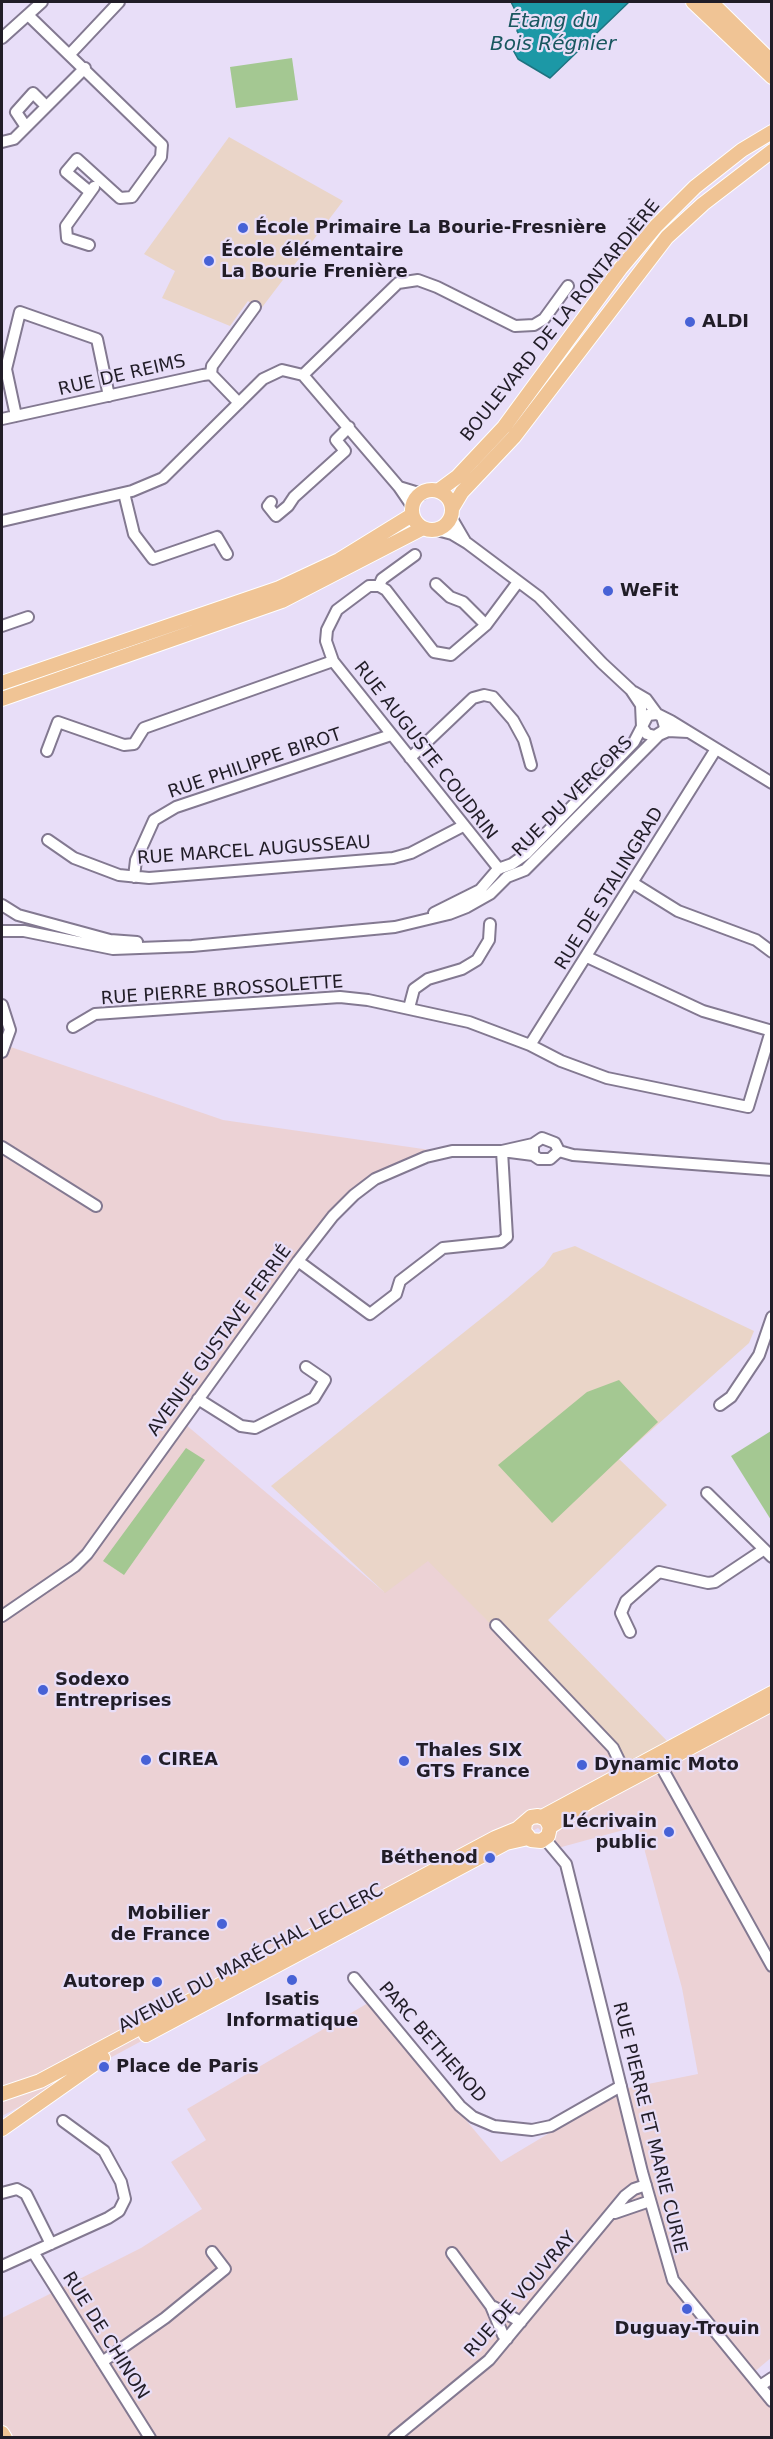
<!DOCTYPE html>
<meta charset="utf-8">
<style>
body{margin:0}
#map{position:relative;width:773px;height:2439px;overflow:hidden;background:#e8def8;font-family:"DejaVu Sans",sans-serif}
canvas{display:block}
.frame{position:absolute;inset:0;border:3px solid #211d27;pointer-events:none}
</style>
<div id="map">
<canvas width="773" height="2439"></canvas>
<div class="frame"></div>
</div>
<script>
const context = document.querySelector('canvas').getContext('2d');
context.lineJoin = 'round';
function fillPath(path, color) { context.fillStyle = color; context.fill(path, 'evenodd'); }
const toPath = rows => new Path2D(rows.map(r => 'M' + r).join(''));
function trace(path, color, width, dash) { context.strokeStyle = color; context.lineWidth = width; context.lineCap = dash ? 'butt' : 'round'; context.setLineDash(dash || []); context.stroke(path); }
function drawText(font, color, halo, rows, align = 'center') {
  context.font = font + ' "DejaVu Sans",sans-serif'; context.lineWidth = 4.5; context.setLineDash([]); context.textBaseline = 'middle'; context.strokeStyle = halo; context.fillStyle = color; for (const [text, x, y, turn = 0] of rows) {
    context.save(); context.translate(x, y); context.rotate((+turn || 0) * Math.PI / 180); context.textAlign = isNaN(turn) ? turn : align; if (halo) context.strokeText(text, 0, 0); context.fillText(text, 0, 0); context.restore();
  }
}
fillPath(toPath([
 [2,1044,223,1120,430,1150,384,1169,355,1187,331,1210,185,1424,384,1592,428,1560,636,1769,771,1690,772,2357,753,2373,771,2395,771,2437,2,2437,2,2318,141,2248,202,2209,171,2162,206,2140,187,2109,368,2003,501,2162,623,2089,698,2074,682,1988,638,1826,558,1848,538,1828,2,2116]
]), '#ecd2d5');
fillPath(toPath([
 [229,137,343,201,260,310,248,301,230,326,162,298,175,271,144,254],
 [575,1246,754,1331,749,1343,619,1459,667,1505,548,1620,672,1746,636,1770,428,1561,385,1593,271,1486,507,1298,544,1266,553,1253]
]), '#ead5c8');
fillPath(toPath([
 [292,58,298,100,236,108,230,67],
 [619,1380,658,1422,552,1523,498,1465,587,1392],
 [771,1431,771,1520,731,1456],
 [186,1448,205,1460,124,1575,103,1561]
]), '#a4c892');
const water = toPath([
 [511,2,629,2,550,78,518,59,513,50,521,38,517,31,519,18,511,2]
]);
fillPath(water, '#1c98a6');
trace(water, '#1e7380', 1.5);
const minor = toPath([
 [28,15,162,145,161,157,132,197,120,198,77,159,66,172,90,192],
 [2,38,42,2],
 [70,54,119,2],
 [26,127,16,112,33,93,46,106],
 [2,142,14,139,85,68],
 [89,245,67,238,66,226,94,187],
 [211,374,212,366,255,307],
 [303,375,398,283,418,280,437,287,515,326,534,325,544,319,568,286],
 [16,416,6,369,20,312,97,339,109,396],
 [2,419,203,375,211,374,239,403],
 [399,487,422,494],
 [124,493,134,534,153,559,217,537,227,554],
 [271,502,268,506,276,516,288,506,294,497,345,451,336,440,349,427],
 [451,517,465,541],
 [2,521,132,491,163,478,263,379,282,370,303,375,399,487,412,506],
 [437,530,452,534,467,543,539,597,602,663,631,690,641,705,642,727,647,734,655,736,663,731,665,727,662,717],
 [436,584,450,597,463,602,486,625],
 [379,586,382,579,415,555],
 [2,626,28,617],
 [634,692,646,699,657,714],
 [47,751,58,722,124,745,134,744,144,728,333,661],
 [410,758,473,698,484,695,493,697,513,720,524,740,531,765],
 [48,840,74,858,119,875,149,878,393,858,411,853,463,826],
 [499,869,333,661,326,641,327,630,337,610,369,586,379,586,386,590,434,652,451,655,486,625,518,582],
 [134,877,136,860,154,820,176,807,391,735],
 [507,877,525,870,659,735,668,731,688,732],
 [633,883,678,911,756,940,772,952],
 [2,905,18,915,110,940,137,942],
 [434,913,480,890,498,869,512,864,526,854,634,742,648,715,657,714,671,721,772,783],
 [2,931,24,931,113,949,192,946,395,927,449,914,467,907,490,894,507,877],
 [587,957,703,1011,772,1031],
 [2,1005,10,1030,2,1052],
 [409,1008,414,989,428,979,462,969,477,960,489,940,490,924],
 [73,1027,95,1014,340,997,368,1000,469,1022,530,1045,561,1061,607,1078,748,1107,771,1031],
 [530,1045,716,749],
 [533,1144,533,1155,539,1159,550,1159,559,1151,555,1143,542,1138,533,1144,502,1151,533,1155],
 [2,1147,96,1206],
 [559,1151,573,1155,772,1170],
 [198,1399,241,1426,255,1428,314,1398,325,1380,306,1367],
 [720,1405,731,1397,759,1355,772,1317],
 [707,1493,772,1557],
 [2,1616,75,1566,87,1554,298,1261,333,1216,354,1195,375,1179,426,1157,452,1151,502,1151,507,1237,501,1242,443,1248,400,1281,396,1294,370,1314,298,1261],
 [496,1625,613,1748,627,1777],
 [630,1632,621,1613,626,1601,659,1572,708,1583,715,1582,763,1550],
 [657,1759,772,1966],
 [545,1839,566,1864,642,2172,673,2280,772,2401],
 [354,1978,460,2106,473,2117,494,2126,532,2130,551,2126,621,2086],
 [2,2193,17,2189,26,2194,51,2244],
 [615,2213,650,2201],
 [33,2252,150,2438],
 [452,2253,491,2306,503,2335,507,2339],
 [2,2266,108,2218,119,2211,125,2199,121,2182,104,2151,63,2121],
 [494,2307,521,2322],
 [102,2362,165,2318,225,2269,212,2252],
 [760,2386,772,2378],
 [394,2438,489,2360,625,2196,634,2189,646,2185]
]);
const major = toPath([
 [693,2,772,77],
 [711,2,772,62],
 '412 510a20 20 0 1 1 40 0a20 20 0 1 1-40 0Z',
 [438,491,457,477,504,427,620,269,656,226,695,187,742,150,772,132],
 [453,507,462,492,514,437,667,237,703,204,772,151],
 [2,683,279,588,339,560,412,515],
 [2,699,282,601,423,528],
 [542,1817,772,1693],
 [550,1827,590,1801,772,1704],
 [146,2035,506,1843,528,1838],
 [2,2094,40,2081,495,1838,517,1829,531,1817,538,1816,546,1819,550,1827,548,1836,541,1841,531,1840,524,1831,525,1823],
 [2,2129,103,2058],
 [2,2433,5,2438]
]);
trace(minor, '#837991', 14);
trace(major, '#fff', 16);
trace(minor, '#fff', 10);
trace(major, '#f0c495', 14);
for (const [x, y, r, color] of [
 [243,228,6,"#4762d6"],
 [209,261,6,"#4762d6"],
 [690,322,6,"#4762d6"],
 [608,591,6,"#4762d6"],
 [43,1690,6,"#4762d6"],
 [146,1760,6,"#4762d6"],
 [404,1761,6,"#4762d6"],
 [582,1765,6,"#4762d6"],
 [669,1832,6,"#4762d6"],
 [490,1858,6,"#4762d6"],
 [222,1924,6,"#4762d6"],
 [292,1980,6,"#4762d6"],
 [157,1982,6,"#4762d6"],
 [104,2067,6,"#4762d6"],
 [687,2309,6,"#4762d6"]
]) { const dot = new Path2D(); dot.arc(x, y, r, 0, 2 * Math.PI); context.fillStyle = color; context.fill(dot); trace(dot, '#e8def8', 2); }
drawText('bold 18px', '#211d27', '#e8def8', [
 ["École Primaire La Bourie-Fresnière",255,228],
 ["École élémentaire",221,251],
 ["La Bourie Frenière",221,272],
 ["ALDI",702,322],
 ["WeFit",620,591],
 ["Sodexo",55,1680],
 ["Entreprises",55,1701],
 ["Thales SIX",416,1751],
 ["GTS France",416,1772],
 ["CIREA",158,1760],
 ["Dynamic Moto",594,1765],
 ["L’écrivain",657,1822,"right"],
 ["public",657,1843,"right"],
 ["Béthenod",478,1858,"right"],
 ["Mobilier",210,1914,"right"],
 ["de France",210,1935,"right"],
 ["Autorep",145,1982,"right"],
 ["Isatis",292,2000,"center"],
 ["Informatique",292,2021,"center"],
 ["Place de Paris",116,2067],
 ["Duguay-Trouin",687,2329,"center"]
], 'left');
drawText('18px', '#211d27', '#e8def8', [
 ["BOULEVARD DE LA RONTARDIÈRE",561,321,-51],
 ["RUE DE REIMS",122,376,-13],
 ["RUE AUGUSTE COUDRIN",425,751,52],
 ["RUE PHILIPPE BIROT",255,764,-19],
 ["RUE DU VERCORS",573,797,-45],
 ["RUE MARCEL AUGUSSEAU",254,851,-4],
 ["RUE DE STALINGRAD",610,889,-58],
 ["RUE PIERRE BROSSOLETTE",222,991,-4],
 ["AVENUE GUSTAVE FERRIÉ",220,1341,-54],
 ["AVENUE DU MARÉCHAL LECLERC",251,1959,-28],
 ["PARC BETHENOD",432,2043,49],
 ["RUE PIERRE ET MARIE CURIE",649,2128,76],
 ["RUE DE VOUVRAY",521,2295,-49],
 ["RUE DE CHINON",105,2336,58]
]);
drawText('italic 20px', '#19575f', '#e8def8', [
 ["Étang du",553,22],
 ["Bois Régnier",553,45]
]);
</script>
